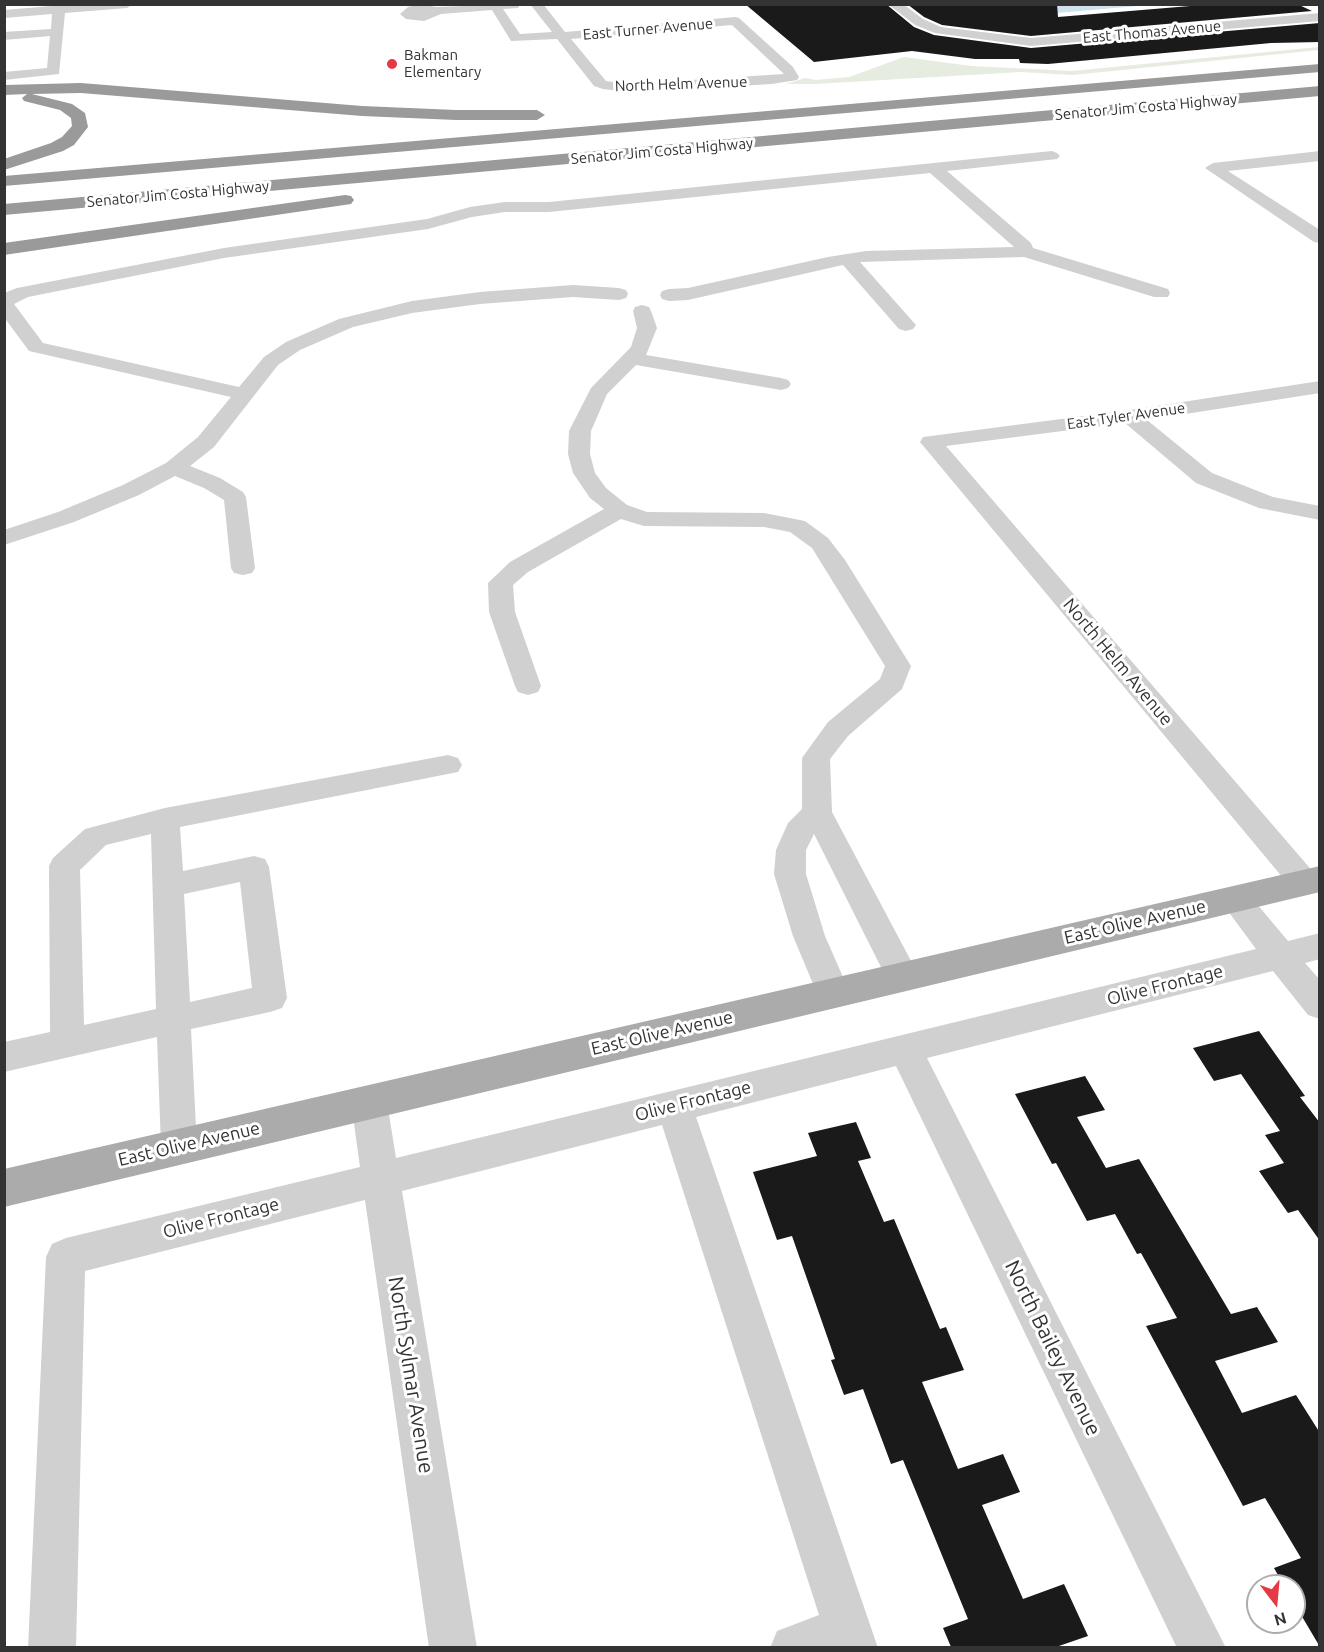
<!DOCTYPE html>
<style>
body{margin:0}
#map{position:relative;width:1324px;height:1652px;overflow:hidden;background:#fff;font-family:Ubuntu,sans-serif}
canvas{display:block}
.frame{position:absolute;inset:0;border:6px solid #333;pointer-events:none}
.north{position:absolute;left:1246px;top:1574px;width:60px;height:60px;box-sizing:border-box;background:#fff;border:2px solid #adadad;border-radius:50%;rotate:164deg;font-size:16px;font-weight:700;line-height:24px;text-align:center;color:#333}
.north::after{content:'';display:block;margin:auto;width:21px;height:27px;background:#e63946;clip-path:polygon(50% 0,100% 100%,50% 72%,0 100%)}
</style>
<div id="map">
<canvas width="1324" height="1652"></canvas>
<div class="frame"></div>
<div class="north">N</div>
</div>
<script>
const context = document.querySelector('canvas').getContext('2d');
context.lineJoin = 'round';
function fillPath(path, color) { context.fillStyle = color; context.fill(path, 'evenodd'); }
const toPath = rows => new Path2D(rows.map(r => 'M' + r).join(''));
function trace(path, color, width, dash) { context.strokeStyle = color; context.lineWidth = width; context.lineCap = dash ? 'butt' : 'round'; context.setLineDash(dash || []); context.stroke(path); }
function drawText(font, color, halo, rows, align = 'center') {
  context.font = font + ' Ubuntu,sans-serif'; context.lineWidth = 6; context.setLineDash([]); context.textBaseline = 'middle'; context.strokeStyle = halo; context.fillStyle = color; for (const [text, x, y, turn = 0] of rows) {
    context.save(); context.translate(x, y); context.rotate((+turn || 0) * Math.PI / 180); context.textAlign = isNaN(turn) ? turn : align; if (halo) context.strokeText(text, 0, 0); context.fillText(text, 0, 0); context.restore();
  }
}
fillPath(toPath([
 [1319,47,1319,50,1073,75,1021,72,814,84,786,84,805,78,816,80,849,77,904,57,971,66,1072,71]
]), '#e6ecdf');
fillPath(toPath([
 [980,5,1149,5,1000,18]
]), '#cfe2ee');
fillPath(toPath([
 [745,4,886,4,914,27,934,35,1031,48,1320,23,1320,42,1271,43,1048,64,1020,63,1019,59,975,59,912,51,814,62],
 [907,4,1057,4,1058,17,1214,4,1297,4,1312,11,1031,36,942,25,924,17],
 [1259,1031,1305,1096,1300,1097,1320,1123,1320,1241,1298,1210,1288,1213,1259,1171,1284,1163,1265,1135,1280,1131,1241,1074,1214,1081,1193,1048],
 [1085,1076,1105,1110,1077,1117,1106,1168,1139,1159,1231,1314,1257,1307,1278,1342,1215,1361,1242,1413,1296,1395,1320,1433,1320,1647,1294,1603,1294,1586,1284,1586,1274,1568,1301,1558,1265,1498,1243,1506,1146,1326,1177,1318,1141,1253,1137,1254,1115,1214,1087,1221,1056,1163,1052,1164,1015,1094],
 [856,1122,871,1158,858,1161,884,1222,894,1219,940,1329,946,1327,964,1370,922,1382,958,1469,1003,1454,1020,1492,982,1505,1023,1599,1064,1584,1088,1636,1056,1647,951,1647,943,1628,968,1619,903,1460,891,1464,863,1389,844,1395,831,1360,835,1359,792,1236,777,1240,753,1172,817,1156,808,1133]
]), '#1a1a1a');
fillPath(toPath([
 [76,4,133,4,127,8,65,13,59,74,4,80,4,72,47,68,50,36,4,40,4,32,51,29,52,14,4,18,4,10,76,4],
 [420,4,436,7,520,4,518,8,503,9,520,34,552,32,530,4,543,4,565,32,735,17,739,18,793,67,799,77,797,80,772,84,628,92,603,89,594,86,557,39,511,41,492,10,441,14,424,21,406,19,400,14,408,7,420,4],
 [732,25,784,74,628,84,606,81,571,39,732,25],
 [888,4,903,4,923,19,941,27,1031,38,1320,13,1320,21,1031,46,935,33,915,25,888,4],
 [1052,151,1057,153,1060,156,1057,159,947,171,1031,243,1033,248,1168,289,1170,293,1168,297,1154,297,1024,257,860,262,916,325,913,329,906,331,899,329,843,265,688,300,669,301,662,299,660,295,662,291,669,289,688,288,828,257,866,251,1014,247,930,173,549,212,505,212,472,217,428,229,224,258,28,297,14,304,43,343,239,387,264,357,286,342,339,319,412,301,480,292,573,285,619,288,626,290,628,294,626,298,619,300,573,297,480,304,412,313,353,327,300,350,278,365,214,447,190,466,220,478,243,492,246,497,255,568,252,573,243,575,234,573,231,568,224,500,204,488,175,476,139,495,74,522,4,545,4,530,58,512,123,485,166,463,198,437,231,397,29,351,4,317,4,293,17,288,224,248,427,219,470,207,505,202,549,202,1052,151],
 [1320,151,1320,161,1228,171,1320,230,1320,243,1314,242,1205,168,1213,163,1320,151],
 [642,305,649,307,651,311,657,328,646,355,781,378,788,380,791,384,788,388,781,390,636,365,607,394,591,431,590,454,595,473,606,488,627,505,647,512,764,513,805,521,828,538,845,560,911,666,902,689,848,736,830,759,832,812,919,976,914,985,902,989,890,985,814,834,806,850,806,874,825,936,850,993,845,1003,833,1007,821,1003,793,936,774,874,776,850,788,823,802,809,802,758,828,722,880,679,885,666,812,548,790,532,764,527,644,526,621,519,528,572,513,585,515,612,541,686,538,692,528,695,518,692,515,686,489,612,488,583,510,562,604,509,590,498,573,473,568,454,569,431,591,388,631,347,637,328,633,311,635,307,642,305],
 [1320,381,1320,393,1147,420,1212,473,1273,497,1320,506,1320,520,1259,508,1196,483,1125,423,946,446,1315,874,1320,882,1315,890,1304,894,1293,890,920,442,923,437,931,436,1130,410,1320,381],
 [448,755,458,758,462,765,458,772,180,827,183,871,254,856,265,859,269,867,287,998,282,1008,270,1012,191,1029,197,1147,192,1159,179,1163,166,1159,161,1147,157,1037,4,1072,4,1042,50,1032,49,866,53,858,85,829,165,808,448,755],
 [151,834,156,1009,84,1025,80,870,106,845,151,834],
 [240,882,252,988,190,1002,184,894,240,882],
 [1235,887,1246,891,1288,941,1320,933,1320,959,1305,963,1320,980,1320,1019,1308,1015,1273,971,927,1058,1226,1648,1177,1648,896,1066,696,1117,878,1648,770,1648,777,1631,819,1615,662,1125,402,1191,477,1648,429,1648,365,1200,85,1271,76,1648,28,1648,46,1257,52,1244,66,1238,360,1167,351,1102,356,1091,369,1086,382,1091,387,1102,396,1158,1256,949,1219,899,1224,891,1235,887]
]), '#d0d0d0');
fillPath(toPath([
 [1320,866,1320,892,4,1207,4,1169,1320,866]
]), '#ababab');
fillPath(toPath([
 [1320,64,1320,72,4,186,4,176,1320,64],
 [81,83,362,106,456,110,537,110,545,115,537,120,456,120,362,116,81,93,32,94,72,104,85,113,88,127,74,145,63,151,4,170,4,159,51,143,62,137,72,126,71,118,60,110,24,101,22,98,27,94,4,95,4,85,81,83],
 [1320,86,1320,96,4,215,4,204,1320,86],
 [345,195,351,196,354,200,351,204,4,255,4,243,345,195]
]), '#9a9a9a');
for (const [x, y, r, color] of [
 [392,64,6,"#e63946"]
]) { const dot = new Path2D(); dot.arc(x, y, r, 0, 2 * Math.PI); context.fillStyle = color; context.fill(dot); trace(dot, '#fff', 2); }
drawText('15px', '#333', '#fff', [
 ["East Turner Avenue",648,29,-5],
 ["East Thomas Avenue",1152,32,-5],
 ["North Helm Avenue",681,84,-2],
 ["Senator Jim Costa Highway",1146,107,-5],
 ["Senator Jim Costa Highway",662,151,-5],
 ["Senator Jim Costa Highway",178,194,-5],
 ["East Tyler Avenue",1126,416,-8]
]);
drawText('15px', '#333', '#fff', [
 ["Bakman",404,55],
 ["Elementary",404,72]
], 'left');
drawText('18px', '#333', '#fff', [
 ["North Helm Avenue",1118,662,50],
 ["East Olive Avenue",1135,922,-13],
 ["Olive Frontage",1165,985,-14],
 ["East Olive Avenue",662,1033,-13],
 ["Olive Frontage",693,1101,-14],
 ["East Olive Avenue",189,1144,-13],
 ["Olive Frontage",221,1218,-14]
]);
drawText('21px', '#333', '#fff', [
 ["North Bailey Avenue",1053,1348,64],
 ["North Sylmar Avenue",411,1375,81]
]);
</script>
